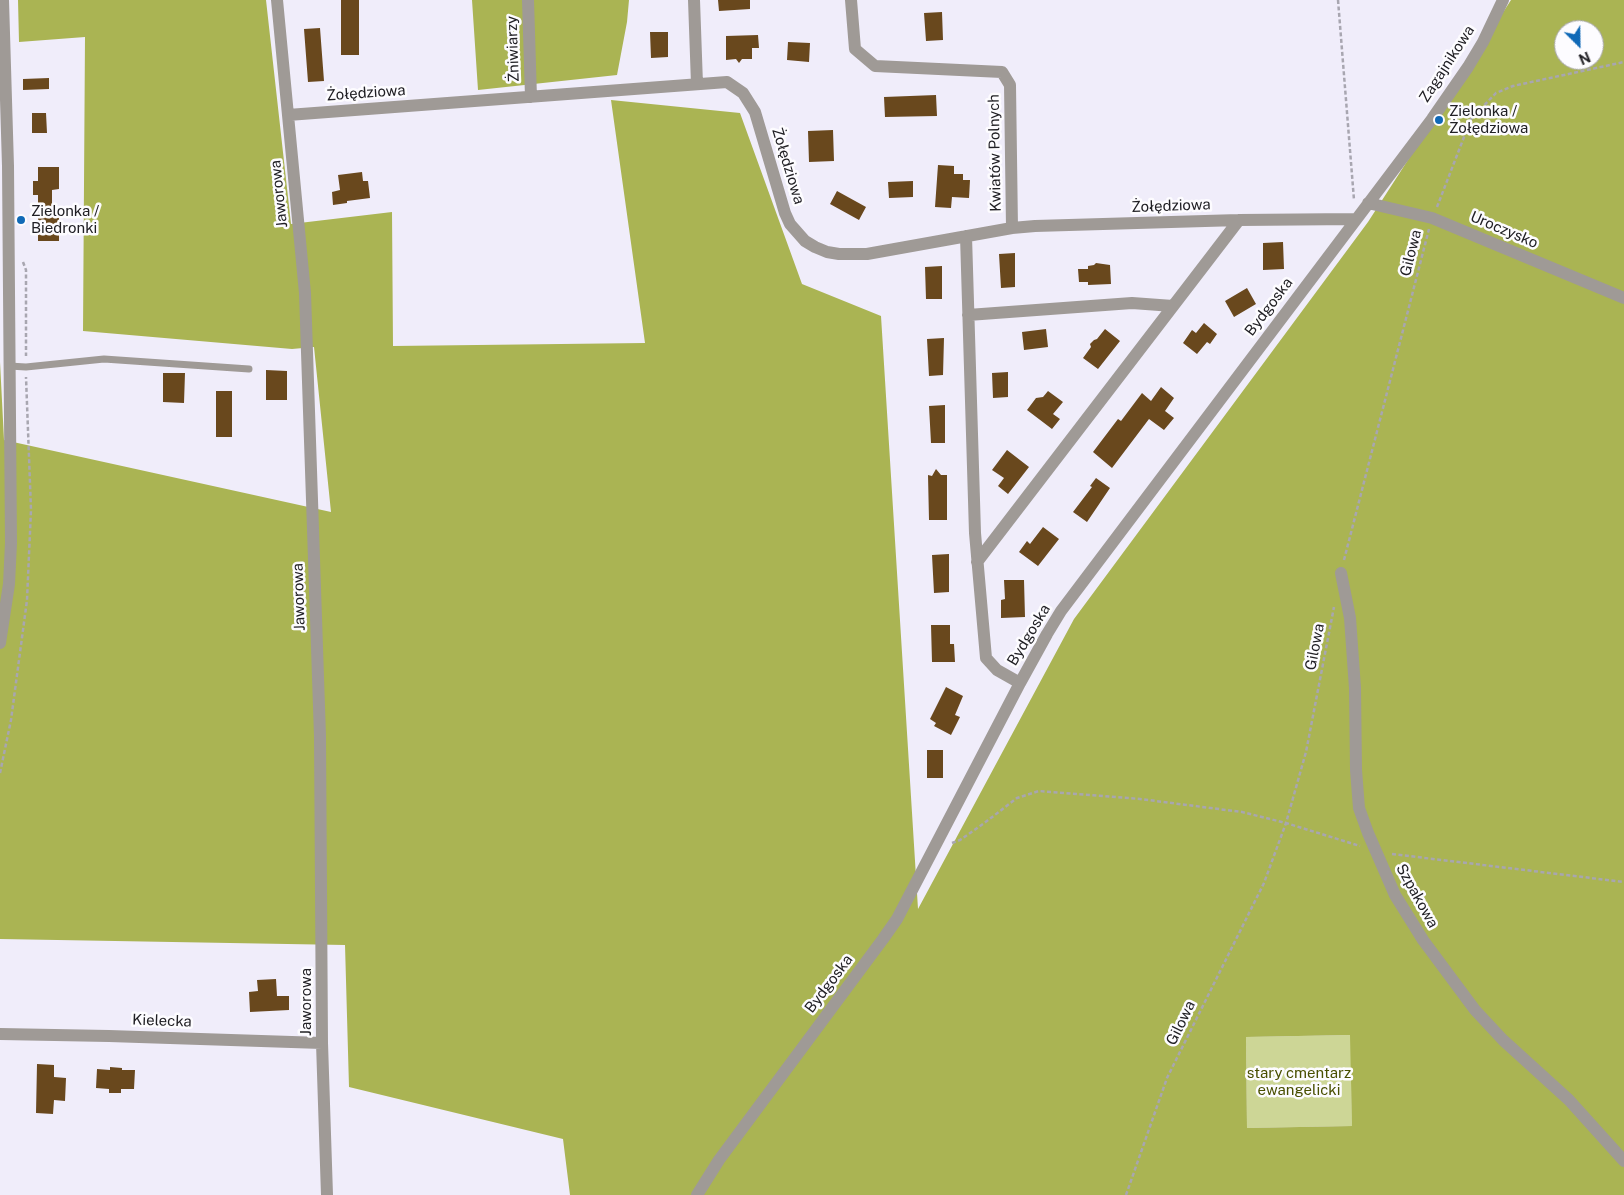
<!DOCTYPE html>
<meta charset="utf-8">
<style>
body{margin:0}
#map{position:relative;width:1624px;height:1195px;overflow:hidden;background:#f0edfa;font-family:"Public Sans",sans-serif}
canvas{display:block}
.north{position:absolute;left:1554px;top:20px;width:50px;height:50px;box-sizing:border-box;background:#fdfcff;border:1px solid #a5a4a8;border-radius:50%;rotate:157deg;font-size:14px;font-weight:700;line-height:20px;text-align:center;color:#212025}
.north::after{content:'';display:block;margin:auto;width:18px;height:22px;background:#1069b7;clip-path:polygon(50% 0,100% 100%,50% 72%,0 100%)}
</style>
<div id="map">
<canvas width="1624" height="1195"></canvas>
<div class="north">N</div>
</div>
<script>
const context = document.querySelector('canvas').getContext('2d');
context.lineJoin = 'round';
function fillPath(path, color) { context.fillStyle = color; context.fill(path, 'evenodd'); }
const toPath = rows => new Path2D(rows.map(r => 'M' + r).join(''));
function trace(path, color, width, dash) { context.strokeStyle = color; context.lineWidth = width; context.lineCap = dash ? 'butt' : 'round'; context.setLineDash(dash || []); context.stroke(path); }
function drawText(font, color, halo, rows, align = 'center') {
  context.font = font + ' "Public Sans",sans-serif'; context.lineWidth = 5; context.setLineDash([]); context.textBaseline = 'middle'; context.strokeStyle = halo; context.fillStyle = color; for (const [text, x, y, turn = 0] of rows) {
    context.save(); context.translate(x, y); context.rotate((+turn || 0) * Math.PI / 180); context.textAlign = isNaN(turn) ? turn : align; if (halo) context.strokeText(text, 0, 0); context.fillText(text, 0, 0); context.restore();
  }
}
fillPath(toPath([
 [1351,1035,1352,1126,1247,1128,1246,1037]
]), '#cdd696');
fillPath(toPath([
 [18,0,266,0,291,224,392,212,393,346,645,343,611,100,740,113,802,284,881,316,918,909,1074,619,1368,222,1511,0,1624,0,1624,1195,570,1195,563,1139,349,1087,345,945,0,939,0,362,4,440,331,512,314,347,292,349,83,331,85,37,19,42],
 [1564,30,1594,30,1594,60,1564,60],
 [1350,1035,1352,1126,1247,1128,1246,1037],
 [472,0,629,0,627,22,617,75,478,90]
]), '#aab453');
fillPath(toPath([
 [341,0,359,0,359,55,341,55],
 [718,0,750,0,750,9,719,11],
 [942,12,943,40,926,41,924,13],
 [320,28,324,81,308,82,304,29],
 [650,32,668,32,668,57,651,58],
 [758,35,759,48,752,48,752,59,742,59,739,63,736,59,726,60,726,36],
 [788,42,810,43,809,62,787,60],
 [49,78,49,89,23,90,23,79],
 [936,95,937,116,885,117,884,97],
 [32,113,46,113,47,133,32,133],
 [833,130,834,161,809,162,808,131],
 [938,165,954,166,954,174,963,174,963,180,970,180,969,198,952,197,951,208,935,207],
 [38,167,59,167,59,189,52,190,52,212,59,212,59,241,38,241,38,195,33,195,33,181,38,181],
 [362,172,363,181,368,181,370,198,347,201,347,203,333,205,332,192,340,190,338,175],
 [913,181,913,197,889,198,888,182],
 [837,191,866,207,859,220,830,204],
 [1283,242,1284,269,1263,270,1263,243],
 [1015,253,1015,287,1001,288,999,254],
 [1096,263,1110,265,1111,284,1088,285,1088,282,1079,282,1078,269,1088,269,1088,266,1094,265],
 [942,266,942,299,926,299,925,267],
 [1247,288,1256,304,1234,317,1225,301],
 [1204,323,1217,334,1210,344,1207,342,1197,354,1183,343,1192,330,1196,333],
 [1046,329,1048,347,1024,350,1022,332],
 [1105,329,1120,341,1098,369,1083,358,1091,347,1090,344,1094,340,1097,339],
 [944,338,943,375,929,376,927,339],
 [266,370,287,371,287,400,266,400],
 [1008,372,1008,397,993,398,992,373],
 [163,373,185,373,184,403,163,402],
 [1161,387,1174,398,1165,411,1174,418,1164,430,1149,419,1112,468,1093,452,1118,419,1121,421,1142,393,1151,401],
 [216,391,232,391,232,437,216,437],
 [1048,391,1063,402,1053,414,1060,419,1052,429,1027,410,1036,398,1043,397],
 [945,405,945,443,931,443,929,406],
 [1007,450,1029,467,1008,494,998,486,1004,478,992,470],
 [936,469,941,475,947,475,947,520,929,520,928,475,932,476],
 [1096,478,1110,488,1087,522,1073,512,1092,487,1090,486],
 [1043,527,1059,539,1038,566,1019,552,1027,541,1030,544],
 [949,554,949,592,934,593,932,555],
 [1004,580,1024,580,1025,617,1001,618,1001,600,1005,599],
 [931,625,950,625,950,644,954,644,955,662,932,662],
 [946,687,963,696,955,715,960,717,951,735,934,726,936,723,930,719],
 [927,750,943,750,943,778,927,778],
 [276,979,277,996,289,996,289,1010,250,1012,249,992,258,991,257,980],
 [37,1064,54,1065,54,1077,66,1078,65,1101,54,1100,53,1114,36,1113],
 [110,1067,122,1068,122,1070,135,1070,134,1089,121,1089,121,1093,109,1093,109,1089,96,1088,97,1069,110,1070]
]), '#69481d');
trace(toPath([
 [1338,0,1354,200],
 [1471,119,1496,93,1513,86,1624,62],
 [1437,207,1471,119,1467,112,1457,106],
 [23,262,26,270,26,356],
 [1344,560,1429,229],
 [0,773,11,720,27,600,31,510,26,377],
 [952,843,960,840,983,824,1017,798,1039,791,1140,799,1242,812,1286,823,1360,846],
 [1392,854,1624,882],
 [1126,1195,1167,1078,1264,883,1286,823,1306,752,1334,607]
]), '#a8a6b0', 2.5, [4, 2.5]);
trace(toPath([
 [9,366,26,367,104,359,249,369]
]), '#9f9a96', 7);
trace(toPath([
 [277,0,305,293,320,736,322,1043,327,1195],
 [528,0,531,97],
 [694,0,697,84],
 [851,0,855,49,875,66,1002,72,1010,85,1012,228],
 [288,115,727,82,743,93,755,112,785,213,790,224,805,241,815,247,827,252,839,254,867,254,1012,228,1035,226,1239,220,1356,219],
 [1368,203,1432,218,1624,298],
 [966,236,975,533,986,658,997,670,1020,683],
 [968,315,1132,303,1173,306],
 [977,562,1239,220],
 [1341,573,1350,618,1355,688,1356,770,1359,808,1368,833,1395,895,1423,940,1475,1010,1503,1040,1569,1100,1624,1161],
 [0,643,9,584,11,543,8,166,3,0],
 [0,1034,109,1036,322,1043],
 [697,1195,719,1160,883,939,897,919,1020,683,1047,634,1061,611,1432,119,1468,67,1483,42,1503,0]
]), '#9f9a96', 12);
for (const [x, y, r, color] of [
 [1439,120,5,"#1069b7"],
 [21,220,5,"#1069b7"]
]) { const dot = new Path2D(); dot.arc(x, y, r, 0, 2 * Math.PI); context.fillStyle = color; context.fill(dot); trace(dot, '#fdfcff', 2); }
drawText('15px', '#212025', '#fdfcff', [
 ["Żniwiarzy",513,49,-92],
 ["Zagajnikowa",1447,64,-57],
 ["Żołędziowa",366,93,-4],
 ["Kwiatów Polnych",995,153,-91],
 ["Żołędziowa",788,166,73],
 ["Jaworowa",279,194,-96],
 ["Żołędziowa",1171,206,-2],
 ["Uroczysko",1504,230,23],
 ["Gilowa",1411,253,-76],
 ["Bydgoska",1269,307,-53],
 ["Jaworowa",299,597,-92],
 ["Bydgoska",1029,635,-59],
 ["Gilowa",1315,647,-79],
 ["Szpakowa",1417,896,61],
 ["Bydgoska",829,984,-53],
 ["Jaworowa",306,1002,-90],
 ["Kielecka",162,1021,2],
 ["Gilowa",1181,1023,-64]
]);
drawText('15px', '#212025', '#fdfcff', [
 ["Zielonka /",1449,111],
 ["Żołędziowa",1449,128],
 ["Zielonka /",31,211],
 ["Biedronki",31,228]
], 'left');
drawText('15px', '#494f01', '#fdfcff', [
 ["stary cmentarz",1299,1073],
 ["ewangelicki",1299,1090]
]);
</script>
